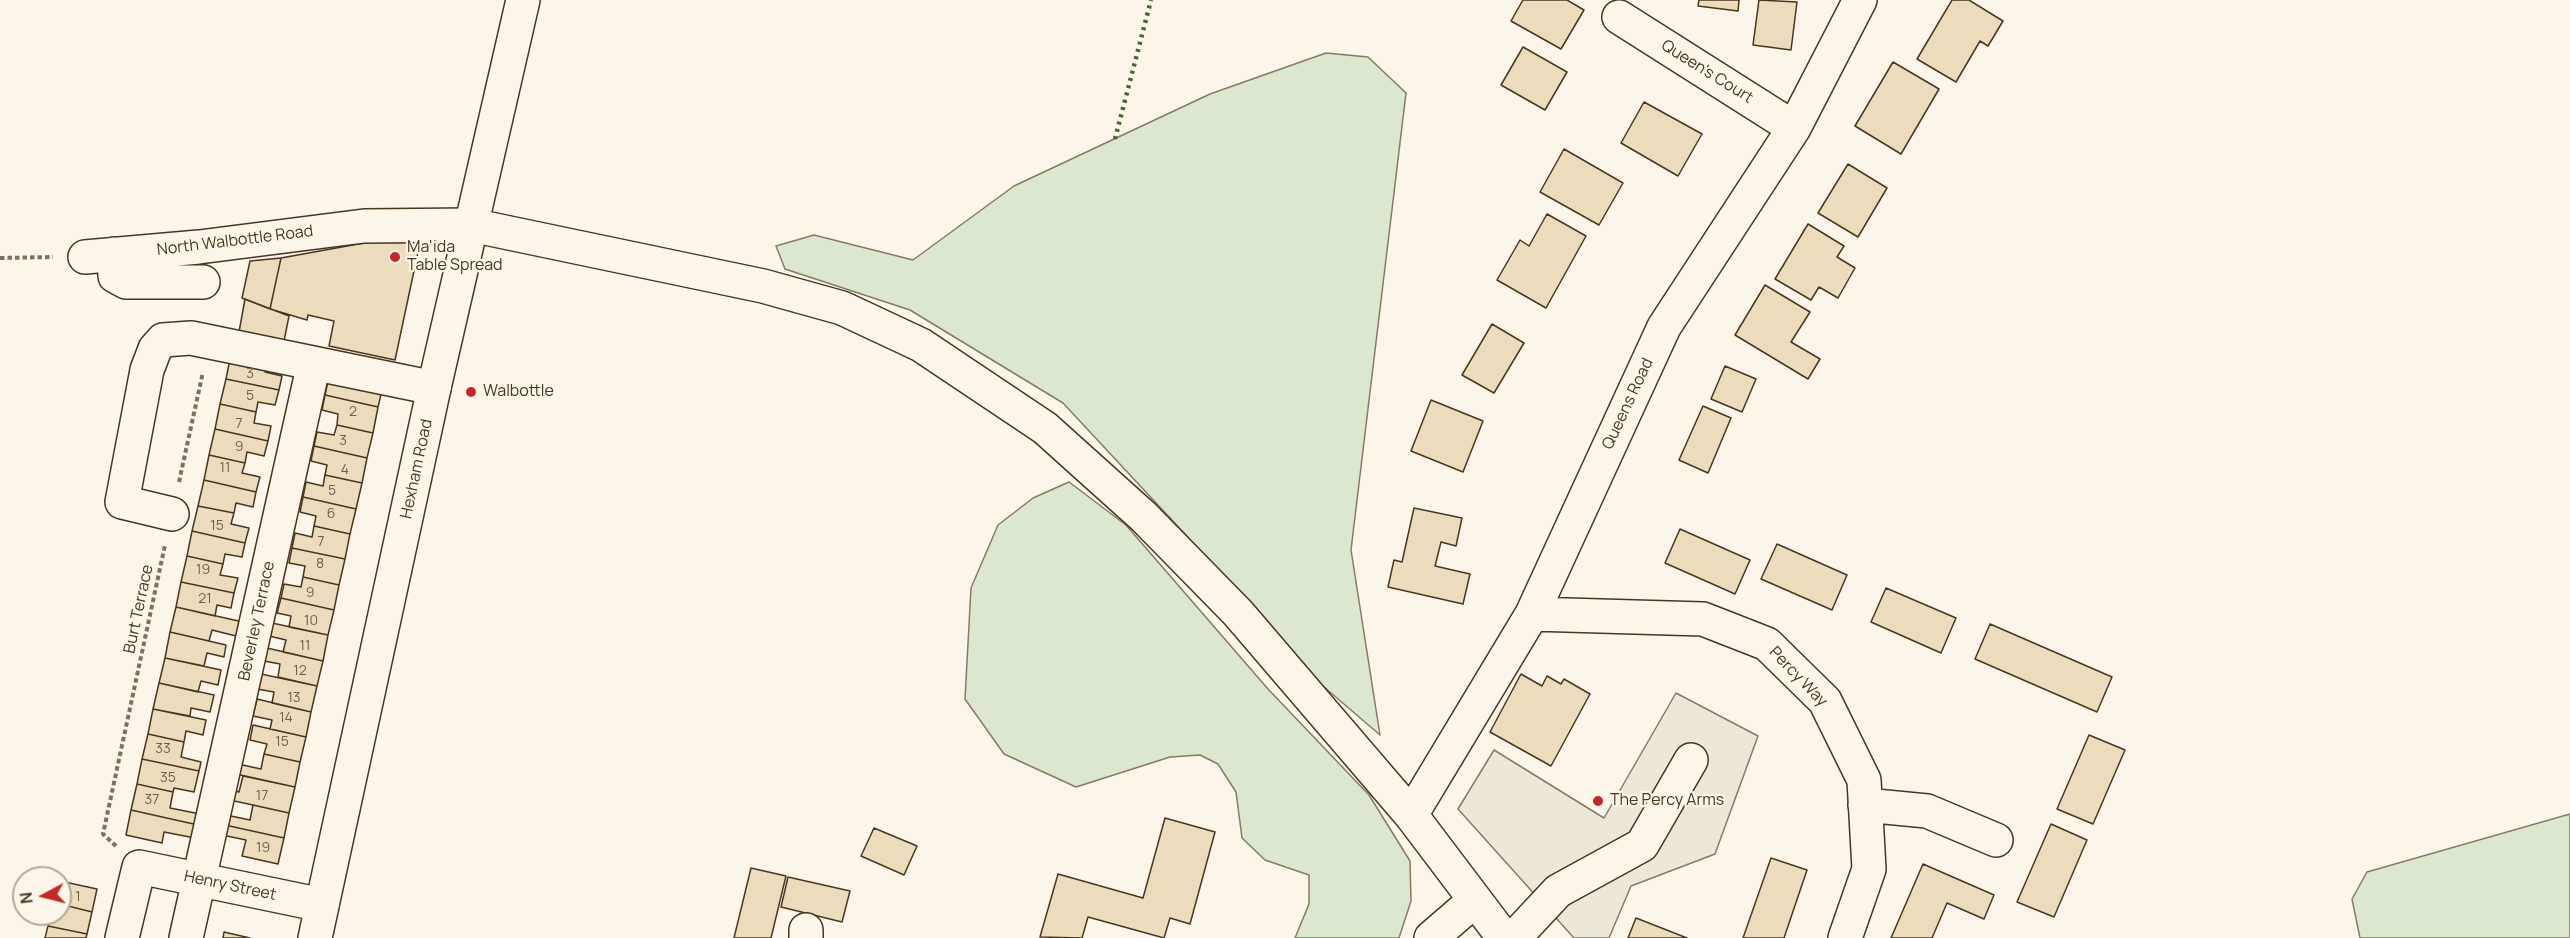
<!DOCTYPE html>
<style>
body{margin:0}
#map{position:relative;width:2570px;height:938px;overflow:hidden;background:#fbf6e9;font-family:Manrope,sans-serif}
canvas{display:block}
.north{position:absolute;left:12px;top:866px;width:60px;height:60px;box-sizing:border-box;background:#fbf6e9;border:2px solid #b4a999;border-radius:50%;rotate:263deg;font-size:16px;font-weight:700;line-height:24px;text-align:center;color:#4a3520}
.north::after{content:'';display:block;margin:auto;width:21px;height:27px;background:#c62828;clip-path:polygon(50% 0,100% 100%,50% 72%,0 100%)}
</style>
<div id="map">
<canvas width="2570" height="938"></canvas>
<div class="north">N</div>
</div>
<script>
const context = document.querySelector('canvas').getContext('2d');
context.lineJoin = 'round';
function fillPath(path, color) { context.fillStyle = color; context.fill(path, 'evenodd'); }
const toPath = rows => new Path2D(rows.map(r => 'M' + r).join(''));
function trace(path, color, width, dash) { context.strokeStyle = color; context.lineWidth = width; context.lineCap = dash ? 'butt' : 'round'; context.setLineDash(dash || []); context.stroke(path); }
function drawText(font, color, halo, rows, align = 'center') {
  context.font = font + ' Manrope,sans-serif'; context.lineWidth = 4.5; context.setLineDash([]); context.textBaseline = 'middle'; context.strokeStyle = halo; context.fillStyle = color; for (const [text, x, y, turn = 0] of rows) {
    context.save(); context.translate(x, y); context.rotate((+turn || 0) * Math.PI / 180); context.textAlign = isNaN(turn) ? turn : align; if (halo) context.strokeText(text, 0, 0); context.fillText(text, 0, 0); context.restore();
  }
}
const green = toPath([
 [1326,53,1368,57,1406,93,1351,550,1380,735,1316,680,1185,534,1063,403,910,310,785,269,776,246,814,235,913,260,1014,186,1210,94,1326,53],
 [1069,482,1126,525,1268,689,1369,795,1410,861,1411,901,1399,938,1295,938,1309,904,1309,875,1265,860,1242,838,1236,792,1218,764,1200,755,1170,757,1076,787,1004,754,965,699,971,588,998,525,1033,498,1069,482],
 [2570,814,2570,938,2360,938,2352,899,2367,872,2570,814]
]);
fillPath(green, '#dce7d0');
trace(green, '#887966', 1.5);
const parking = toPath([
 [1676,693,1758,736,1715,854,1631,886,1609,938,1574,938,1458,809,1494,750,1604,818,1676,693]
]);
fillPath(parking, '#ede7d9');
trace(parking, '#887966', 1.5);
const building = toPath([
 [1523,0,1567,0,1584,10,1561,49,1511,21,1523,0],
 [1699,0,1739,0,1738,11,1698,6,1699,0],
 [1759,0,1797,2,1791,50,1753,45,1759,0],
 [1952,0,1969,0,2003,21,1988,46,1980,41,1956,82,1917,59,1952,0],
 [1523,47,1567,72,1545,110,1501,85,1523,47],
 [1893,62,1939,89,1901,154,1855,126,1893,62],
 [1644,102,1702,134,1678,176,1621,143,1644,102],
 [1564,149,1623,183,1599,225,1540,192,1564,149],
 [1848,164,1887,188,1858,237,1818,213,1848,164],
 [1547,214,1586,236,1546,308,1497,280,1520,240,1529,246,1547,214],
 [1808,224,1844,246,1837,257,1855,268,1838,298,1819,287,1811,300,1775,279,1808,224],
 [421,238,395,360,329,346,334,321,308,315,307,320,270,309,281,258,375,241,421,238],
 [281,258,270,309,242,298,250,261,281,258],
 [1765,285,1810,312,1791,342,1820,359,1808,379,1735,335,1765,285],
 [245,299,289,316,284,341,239,332,245,299],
 [1492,324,1524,343,1494,393,1462,375,1492,324],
 [231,354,267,361,265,372,282,376,279,390,226,379,231,354],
 [1725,366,1756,379,1742,412,1711,399,1725,366],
 [226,379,279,390,275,405,258,402,256,412,220,404,226,379],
 [328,381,384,382,378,407,325,395,328,381],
 [325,395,378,407,373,433,337,425,338,414,322,410,325,395],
 [1431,400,1483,421,1463,472,1411,451,1431,400],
 [220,404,256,412,254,423,271,426,268,441,215,429,220,404],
 [1703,406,1731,418,1708,473,1679,460,1703,406],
 [337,425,373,433,367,458,314,446,317,432,334,435,337,425],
 [215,429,268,441,264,456,247,452,245,463,209,455,215,429],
 [314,446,367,458,362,483,325,475,327,465,311,461,314,446],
 [209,455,245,463,242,473,260,477,256,492,204,480,209,455],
 [325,475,362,483,356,509,303,497,306,482,323,486,325,475],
 [204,480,256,492,253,507,236,503,234,513,198,506,204,480],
 [303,497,356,509,350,534,314,526,316,516,300,512,303,497],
 [198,506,234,513,231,524,249,528,245,543,192,531,198,506],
 [1414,508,1462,518,1456,546,1441,542,1435,566,1470,574,1463,604,1388,587,1394,560,1402,562,1414,508],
 [314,526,350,534,345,559,292,548,295,533,312,537,314,526],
 [1680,529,1750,560,1735,594,1665,563,1680,529],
 [192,531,245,543,242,557,225,554,223,564,187,556,192,531],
 [1777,544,1847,575,1832,610,1761,579,1777,544],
 [292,548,345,559,339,585,303,577,305,566,289,563,292,548],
 [187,556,223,564,220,575,238,578,234,593,181,582,187,556],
 [303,577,339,585,334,610,281,598,284,584,301,587,303,577],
 [181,582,234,593,231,608,217,605,215,616,176,607,181,582],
 [1886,588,1956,618,1941,653,1871,622,1886,588],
 [281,598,334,610,328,635,289,627,291,616,277,613,281,598],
 [176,607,243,622,240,637,212,630,209,641,170,632,176,607],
 [272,623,328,635,323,661,283,652,286,640,269,636,272,623],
 [1990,624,2112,677,2097,712,1975,659,1990,624],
 [170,632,226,645,224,657,207,653,204,666,165,658,170,632],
 [267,648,323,661,317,686,278,677,280,664,264,661,267,648],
 [165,658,221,670,218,685,201,681,198,692,159,683,165,658],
 [261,674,317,686,311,712,272,703,274,692,257,689,261,674],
 [1521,674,1542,686,1547,676,1561,684,1564,679,1590,694,1551,766,1490,732,1521,674],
 [159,683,214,695,210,712,191,708,190,716,153,709,159,683],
 [257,699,311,712,306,737,270,729,272,720,253,716,257,699],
 [153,709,206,720,203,735,186,731,184,742,148,734,153,709],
 [253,725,306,737,300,762,264,754,267,744,250,740,253,725],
 [148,734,184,742,181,757,201,762,199,771,142,759,148,734],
 [2089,735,2125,750,2093,824,2057,809,2089,735],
 [264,754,300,762,295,787,236,774,238,764,261,769,264,754],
 [142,759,199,771,194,792,174,788,173,792,137,784,142,759],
 [243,776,295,787,289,813,230,800,232,790,239,792,243,776],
 [137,784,173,792,170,808,200,814,198,825,131,810,137,784],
 [253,805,289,813,284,838,225,825,226,815,250,820,253,805],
 [131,810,198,825,195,838,164,832,162,843,126,835,131,810],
 [1165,818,1215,832,1190,924,1170,918,1164,938,1088,917,1082,938,1040,937,1058,874,1143,898,1165,818],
 [2051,824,2087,840,2054,917,2017,902,2051,824],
 [225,825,284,838,278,864,242,856,246,840,222,835,225,825],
 [874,828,917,846,904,875,861,856,874,828],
 [1771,858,1807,870,1784,938,1743,938,1771,858],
 [1923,864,1994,895,1984,919,1947,903,1932,938,1891,938,1923,864],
 [751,868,786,876,771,938,734,938,751,868],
 [788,877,850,891,842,922,781,907,788,877],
 [60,881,97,889,92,912,60,904,60,881],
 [60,904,92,912,87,934,48,926,51,914,60,914,60,904],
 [1636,918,1687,938,1628,938,1636,918],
 [48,926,87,934,86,938,45,938,48,926],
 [224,932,250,938,223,938,224,932]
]);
fillPath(building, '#ecdcbc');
trace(building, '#4a3520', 1.5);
const minor = toPath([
 [1619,17,1794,128],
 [114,254,115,276,126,282,203,282],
 [85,257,199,247,364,226,471,225,763,286,842,308,921,345,1045,428,1144,517,1238,613,1411,815,1504,938],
 [172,514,122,502,147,370,155,349,163,340,191,338,434,388],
 [1532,614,1703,619,1767,644,1825,701,1864,780,1869,869,1845,938],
 [1865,805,1927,811,1996,840],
 [1411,815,1532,614,1664,327,1794,128,1860,0],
 [122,938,139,867,322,905],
 [186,938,314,363],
 [806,938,806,930],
 [1431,938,1474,901],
 [1514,938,1558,891,1642,845,1691,760]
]);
const major = toPath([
 [315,938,434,388,523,0]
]);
trace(minor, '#4a3520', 36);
trace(major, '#4a3520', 36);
trace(toPath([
 [0,258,53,257],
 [179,482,203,372],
 [116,846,103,834,165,545]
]), '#7f6f5c', 4, [4.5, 3]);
trace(minor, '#fbf6e9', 33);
trace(major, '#fbf6e9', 33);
trace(toPath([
 [1115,139,1151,0]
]), '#436837', 4.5, [3, 4.5]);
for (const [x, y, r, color] of [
 [395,257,6,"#c62828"],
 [471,392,6,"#c62828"],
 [1598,801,6,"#c62828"]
]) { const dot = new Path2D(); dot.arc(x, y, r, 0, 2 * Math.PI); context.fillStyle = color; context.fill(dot); trace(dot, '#fbf6e9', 2); }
drawText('14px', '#725f47', null, [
 ["3",250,374],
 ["5",250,396],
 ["2",353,412],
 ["7",239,424],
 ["3",343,441],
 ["9",239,447],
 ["11",225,468],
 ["4",345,470],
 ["5",332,491],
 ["6",331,514],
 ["15",217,526],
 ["7",321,542],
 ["8",320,564],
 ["19",203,570],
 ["9",310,593],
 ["21",205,599],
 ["10",311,621],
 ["11",305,646],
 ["12",300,671],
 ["13",294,698],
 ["14",286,718],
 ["15",282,742],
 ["33",163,749],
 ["35",168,778],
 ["17",262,796],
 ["37",152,800],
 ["19",263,848],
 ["1",78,897]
]);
drawText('16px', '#4a3520', '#fbf6e9', [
 ["Queen's Court",1707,72,32],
 ["North Walbottle Road",235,241,-7],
 ["Queens Road",1628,404,-65],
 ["Hexham Road",417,469,-78],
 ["Burt Terrace",139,609,-78],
 ["Beverley Terrace",257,621,-78],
 ["Percy Way",1798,677,46],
 ["Henry Street",230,886,12]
]);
drawText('16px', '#4a3520', '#fbf6e9', [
 ["Ma'ida",407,248],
 ["Table Spread",407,266],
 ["Walbottle",483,392],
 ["The Percy Arms",1610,801]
], 'left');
</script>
